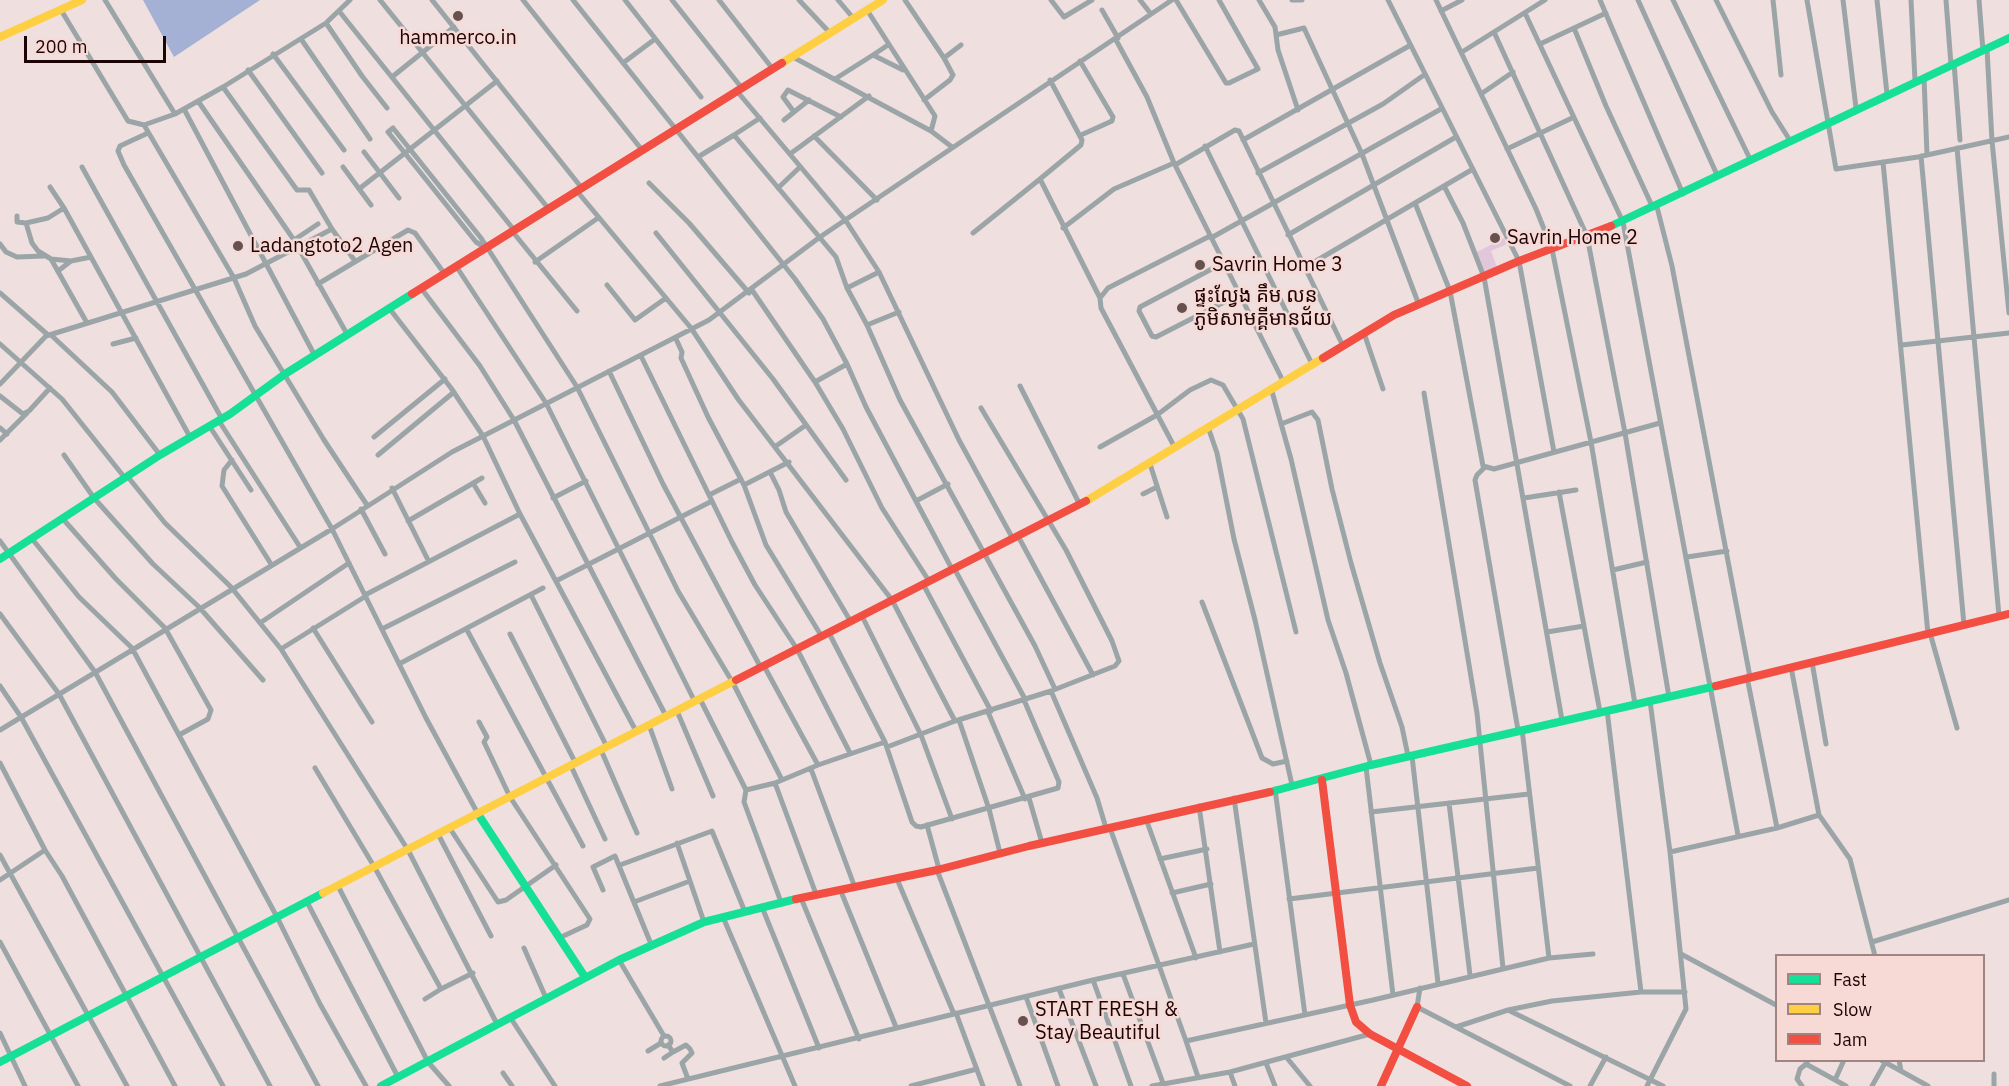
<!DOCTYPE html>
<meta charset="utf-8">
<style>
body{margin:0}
#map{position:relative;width:2009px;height:1086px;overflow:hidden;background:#efdfde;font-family:"IBM Plex Sans",sans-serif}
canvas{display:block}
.legend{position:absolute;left:1775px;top:954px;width:210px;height:108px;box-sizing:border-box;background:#f7d9d6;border:2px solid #a08482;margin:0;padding:8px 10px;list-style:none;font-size:18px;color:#1d0505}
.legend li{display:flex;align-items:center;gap:12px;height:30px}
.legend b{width:30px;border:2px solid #a08482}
.scale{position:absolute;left:24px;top:36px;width:142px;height:27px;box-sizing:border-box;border:3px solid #1d0505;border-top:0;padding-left:8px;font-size:18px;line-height:21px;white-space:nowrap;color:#1d0505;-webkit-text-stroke:4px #f7d9d6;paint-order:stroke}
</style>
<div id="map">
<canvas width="2009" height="1086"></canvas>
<ul class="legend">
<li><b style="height:8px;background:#16e098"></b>Fast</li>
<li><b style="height:8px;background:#ffcf43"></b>Slow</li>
<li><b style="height:8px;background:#f24e42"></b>Jam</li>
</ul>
<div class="scale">200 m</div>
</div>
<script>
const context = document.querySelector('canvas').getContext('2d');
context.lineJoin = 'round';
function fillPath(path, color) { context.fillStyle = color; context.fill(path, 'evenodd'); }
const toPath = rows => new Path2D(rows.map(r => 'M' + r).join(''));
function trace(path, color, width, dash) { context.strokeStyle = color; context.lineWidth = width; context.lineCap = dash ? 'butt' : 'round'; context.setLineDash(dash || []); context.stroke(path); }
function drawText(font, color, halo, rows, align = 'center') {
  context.font = font + ' "IBM Plex Sans","Noto Sans Khmer",sans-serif'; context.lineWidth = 5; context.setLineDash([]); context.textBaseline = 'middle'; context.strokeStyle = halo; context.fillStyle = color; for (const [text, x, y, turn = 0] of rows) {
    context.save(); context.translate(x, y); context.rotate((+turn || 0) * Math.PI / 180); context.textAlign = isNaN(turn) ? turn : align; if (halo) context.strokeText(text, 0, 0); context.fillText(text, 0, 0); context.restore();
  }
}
fillPath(toPath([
 [1504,238,1507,244,1491,251,1498,270,1484,277,1475,253]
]), '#e2c7dc');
fillPath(toPath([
 [143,0,260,0,174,57]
]), '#a4b0d4');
trace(toPath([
 [105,0,175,114],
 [380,0,548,208],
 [432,0,581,187],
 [523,0,642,150],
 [573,0,795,279,823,319,847,364,866,407,952,569],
 [625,0,701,97],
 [672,0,741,87],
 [719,0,772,68],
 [799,0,830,33],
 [838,0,854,19],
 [905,0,944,58,961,45],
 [1051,0,1064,17,1092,0],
 [1140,0,1151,14],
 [1176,0,1226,83,1229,83,1258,69,1219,0],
 [1259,0,1275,27,1278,50,1298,110],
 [1292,0,1302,0],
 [1388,0,1519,261,1554,452],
 [1436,0,1536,209,1552,249,1591,442,1635,704],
 [1600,0,1683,194],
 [1638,0,1718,177],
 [1673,0,1751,161],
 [1716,0,1772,112,1791,142],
 [1773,0,1781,75],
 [1807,0,1836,169,1918,157,2009,137],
 [1843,0,1856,108],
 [1877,0,1887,94],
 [1911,0,1915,81],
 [1946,0,1951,65],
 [1979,0,1983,51],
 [61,10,128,121,144,125,175,114,223,87,326,23,350,0],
 [867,10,935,116,931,131],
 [1102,10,1118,38],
 [339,11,514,230],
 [1441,11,1462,0],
 [1525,13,1623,222,1738,835],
 [326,23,362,76,387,108],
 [1574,28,1606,106,1653,208],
 [1494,32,1587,236,1625,433,1669,697],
 [1276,35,1304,28,1362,154,1419,305],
 [301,39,370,139],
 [1116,40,1147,97,1174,163,1283,381],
 [1540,44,1606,13],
 [1987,49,1992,141,2009,313],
 [1462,52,1545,0],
 [273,54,344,150],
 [873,55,888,45],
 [791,56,931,131,952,147],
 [1080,61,1113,117,1112,121,1081,135],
 [623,63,655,39],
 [1954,63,1960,140],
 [248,70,322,173],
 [392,77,454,27],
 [1924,77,1927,155],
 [835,79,873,55,903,70],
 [1050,80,1082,140,1081,145,1040,179,1100,298],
 [223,87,297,190,309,190,332,229],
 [736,90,846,221,879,272,959,440,1013,539],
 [1481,94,1513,72],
 [924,100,950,80,953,75,944,58],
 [198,101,294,240,347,334],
 [184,109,315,356],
 [794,112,783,97,788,90,841,117],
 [784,120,809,100],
 [144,125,234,278,255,326,324,440,367,505],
 [148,133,120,146,118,151,124,165,332,529,426,718,478,814],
 [734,135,760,118],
 [814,136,877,200],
 [1243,140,1409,46],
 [1205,146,1312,364],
 [1957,148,1999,616],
 [1507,149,1572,118],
 [364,152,399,198],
 [790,154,869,96],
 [1921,156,1964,625],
 [698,157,734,135,836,257,847,288],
 [1883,162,1928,634],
 [1175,165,1235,130,1239,131,1343,346],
 [82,167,222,419],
 [343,167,371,205],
 [1258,173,1383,104,1424,75],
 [649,183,689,223,749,293],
 [1444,186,1463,223,1484,277,1562,720],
 [50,187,64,208,190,437],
 [778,188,800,167],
 [359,189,497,81],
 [576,190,691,328,738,399,892,600,955,721],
 [1415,203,1450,291,1483,466,1494,469,1660,423],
 [1657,207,1672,266,1750,677],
 [17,216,17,222,26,223,48,218,64,208],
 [26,223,32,243,38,251,51,259,87,323],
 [1063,228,1114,189,1174,163],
 [512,231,577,311],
 [656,233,773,379,846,480],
 [973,233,1040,179],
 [1288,235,1456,137],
 [1211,238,1441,109],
 [294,240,318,224],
 [0,244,6,252,17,257,44,256],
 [486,248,476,242,388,132,393,128,481,238,577,387,678,591,733,683,782,780],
 [51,259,71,261],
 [535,262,598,218],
 [1223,263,1140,307,1139,311,1152,336,1156,337,1238,295],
 [456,266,546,403,695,702],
 [1304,268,1473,169],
 [58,271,71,261,91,257],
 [318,284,408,230,415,233,444,273],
 [607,285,635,320,666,298],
 [421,288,480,366,514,420,666,716],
 [752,290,815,382,843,429,882,508,929,581],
 [0,293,48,335],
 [389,308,451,388,483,436,520,514,636,731],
 [899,312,867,325,900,400,1035,646,1055,689],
 [867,325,847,288,879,272],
 [1364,333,1383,389],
 [51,335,112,392,160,455],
 [676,339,682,352,681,358,708,417,744,485,766,545,822,637],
 [0,344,62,399,125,478],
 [113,344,136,338],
 [1902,345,2009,333],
 [641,356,732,542,755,585,797,649,850,753],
 [609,371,663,484,761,668],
 [815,382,847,364],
 [0,384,46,336,246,274,332,229,355,261],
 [1020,386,1080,505],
 [1271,388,1291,459,1328,620,1346,673,1371,765],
 [1424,393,1477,713,1503,968],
 [0,396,23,414,29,411,50,388],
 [219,421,300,547],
 [1281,424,1312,412,1318,420,1332,489,1351,563,1380,663,1402,727,1408,756],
 [210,427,251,490],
 [1208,427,1217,453,1234,539,1255,620,1292,785],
 [0,428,7,434],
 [374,437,445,379],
 [0,440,27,413],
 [776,446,806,425],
 [1100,447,1157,415,1190,390,1211,380,1223,385,1243,419,1296,632],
 [1175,448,1101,308,1100,298,1108,288,1210,236],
 [64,455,94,498,153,564,199,607,263,680],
 [378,455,454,392],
 [232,460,224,470,222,486,271,564],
 [1150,464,1167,517],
 [1485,467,1477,475,1475,480,1518,730],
 [770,472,779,490,786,512,851,622],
 [128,477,165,523,231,587,281,649,408,850,497,1024],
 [473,483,485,503],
 [744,485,789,462],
 [392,488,428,560],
 [1559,492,1600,712],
 [1143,494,1157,487],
 [709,495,741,479],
 [553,498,586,481],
 [1524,498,1576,490],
 [916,501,948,484],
 [361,509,385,554],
 [63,519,116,579,165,628,211,710,208,719,179,735],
 [408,521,482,478],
 [1018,536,1093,675],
 [33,540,79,597,132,648,277,917,320,1004,366,1086],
 [0,541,95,672,318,1086],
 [1687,557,1727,551],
 [954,568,1025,699],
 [1613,570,1647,562],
 [556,581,712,501],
 [923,584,991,711],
 [365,595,520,514],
 [531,595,607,747],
 [1202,602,1262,758,1273,764,1287,761],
 [0,614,59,694,270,1086],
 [862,616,921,735,952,819],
 [260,623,349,563],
 [313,628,372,722],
 [382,629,515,562],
 [467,630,583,846],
 [1547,632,1584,626],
 [829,633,885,742,912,822,916,826,921,827,1058,788,1059,782,1024,700],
 [1930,633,1957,728],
 [510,634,576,764],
 [281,649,366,596],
 [1812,662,1826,744],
 [399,664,543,588],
 [764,666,818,765,885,742],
 [1747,677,1777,828],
 [0,686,21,717,223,1086],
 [1051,691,1097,798,1106,828],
 [700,699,746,790,775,783,818,765],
 [1607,710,1641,992],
 [677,711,713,796],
 [988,712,1025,799],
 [959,720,989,809,1000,853],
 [479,722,487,737,484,742,510,797,590,919,587,925,559,938],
 [649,725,672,789],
 [1522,729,1549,958],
 [0,730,332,529,452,452,709,320,820,237,1172,0],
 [887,747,955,721,1051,691,1115,666,1119,661,1112,641,1066,550,981,408],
 [601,750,637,833],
 [1412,756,1438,983],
 [0,763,45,850,62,876,175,1086],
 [571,766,605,839],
 [1366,767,1393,995],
 [315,768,375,868,441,989,473,973],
 [811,769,854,885],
 [775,783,816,894],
 [1275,789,1305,1015],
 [746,790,744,802,781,902],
 [1029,798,1042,843],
 [1234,798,1266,1023],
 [1449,803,1470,975],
 [1199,806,1220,952],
 [1371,812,1529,794],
 [1819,815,1850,859,1875,956],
 [1146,819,1196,958],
 [927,825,939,869],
 [449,827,498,902,506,900,556,865],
 [1110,828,1186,1041,1373,1000,1549,958,1593,954],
 [438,834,491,936],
 [677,843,704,922],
 [1670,852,1777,828,1819,815,1791,667],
 [0,855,127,1086],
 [1160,859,1207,849],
 [620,865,712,831,745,912],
 [937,870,1020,1086],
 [897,879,954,1014],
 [0,880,45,850],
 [338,886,428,1062,449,1086],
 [840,889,896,1027],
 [603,890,593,867,615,856,651,944],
 [1172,893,1211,884],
 [801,898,859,1039],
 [1289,899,1538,868],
 [307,902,398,1077],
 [634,902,690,881],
 [762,907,819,1048],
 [723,917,795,1086],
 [0,942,78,1086],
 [1872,942,2009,900],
 [524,948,546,998],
 [1681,954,1776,1005],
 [619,960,664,1036],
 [1123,974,1163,1083],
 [1093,980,1131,1086],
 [1420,988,1417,1007,1570,1086],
 [1059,989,1096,1086],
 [1026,997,1058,1086],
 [425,999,441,989],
 [1510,1011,1663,1086],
 [956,1013,983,1086],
 [510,1017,555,1086],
 [1456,1027,1508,1010,1552,1001,1641,992,1685,992],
 [0,1033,25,1086],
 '661 1041a5 5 0 1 1 10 0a5 5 0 1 1-10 0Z',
 [1186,1041,1198,1077],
 [668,1045,673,1052,686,1045,690,1049,692,1053,682,1063,688,1079],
 [648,1051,661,1043],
 [664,1058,673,1052],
 [1287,1058,1310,1086],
 [1808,1060,1806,1064,1846,1086],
 [1881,1060,1928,1086],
 [1899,1060,1901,1071],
 [1266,1063,1275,1086],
 [1230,1072,1235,1086],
 [503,1073,512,1086],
 [1994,1074,1994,1086],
 [1835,1080,1844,1060],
 [660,1086,1093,980,1254,944],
 [911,1086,977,1069],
 [1152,1086,1230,1072,1370,1034],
 [1590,1086,1606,1057],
 [1647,1086,1686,1009,1670,852,1650,701],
 [1802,1086,1797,1079,1800,1069,1806,1064],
 [1872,1086,1885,1063]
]), '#9ba5a7', 5);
trace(toPath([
 [1611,226,2009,38],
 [0,559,160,455,230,414,285,374,412,294],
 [1270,792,1371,765,1716,686],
 [478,814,585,977],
 [0,1062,323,893],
 [381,1086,619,960,704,922,796,899]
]), '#16e098', 8);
trace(toPath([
 [0,37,82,0],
 [782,63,883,0],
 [1086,501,1323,358],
 [323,893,736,680]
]), '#ffcf43', 8);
trace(toPath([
 [412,294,782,63],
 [1323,358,1394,315,1519,261,1611,226],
 [736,680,1086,501],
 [1716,686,2009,614],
 [1322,780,1350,1005,1356,1022,1370,1034,1467,1086],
 [796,899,937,870,1029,846,1270,792],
 [1381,1086,1417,1007]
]), '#f24e42', 8);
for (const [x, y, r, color] of [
 [458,16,6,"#665151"],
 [1495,238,6,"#665151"],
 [238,246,6,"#665151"],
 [1200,265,6,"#665151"],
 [1182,308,6,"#665151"],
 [1023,1021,6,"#665151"]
]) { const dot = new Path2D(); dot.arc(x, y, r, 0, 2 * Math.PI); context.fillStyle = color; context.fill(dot); trace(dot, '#f7d9d6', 2); }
drawText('20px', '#1d0505', '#f7d9d6', [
 ["hammerco.in",458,38,"center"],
 ["Savrin Home 2",1507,238],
 ["Ladangtoto2 Agen",250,246],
 ["Savrin Home 3",1212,265],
 ["ផ្ទះល្វែង គឹម លន",1194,296],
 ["ភូមិសាមគ្គីមានជ័យ",1194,319],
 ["START FRESH &",1035,1010],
 ["Stay Beautiful",1035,1033]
], 'left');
</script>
